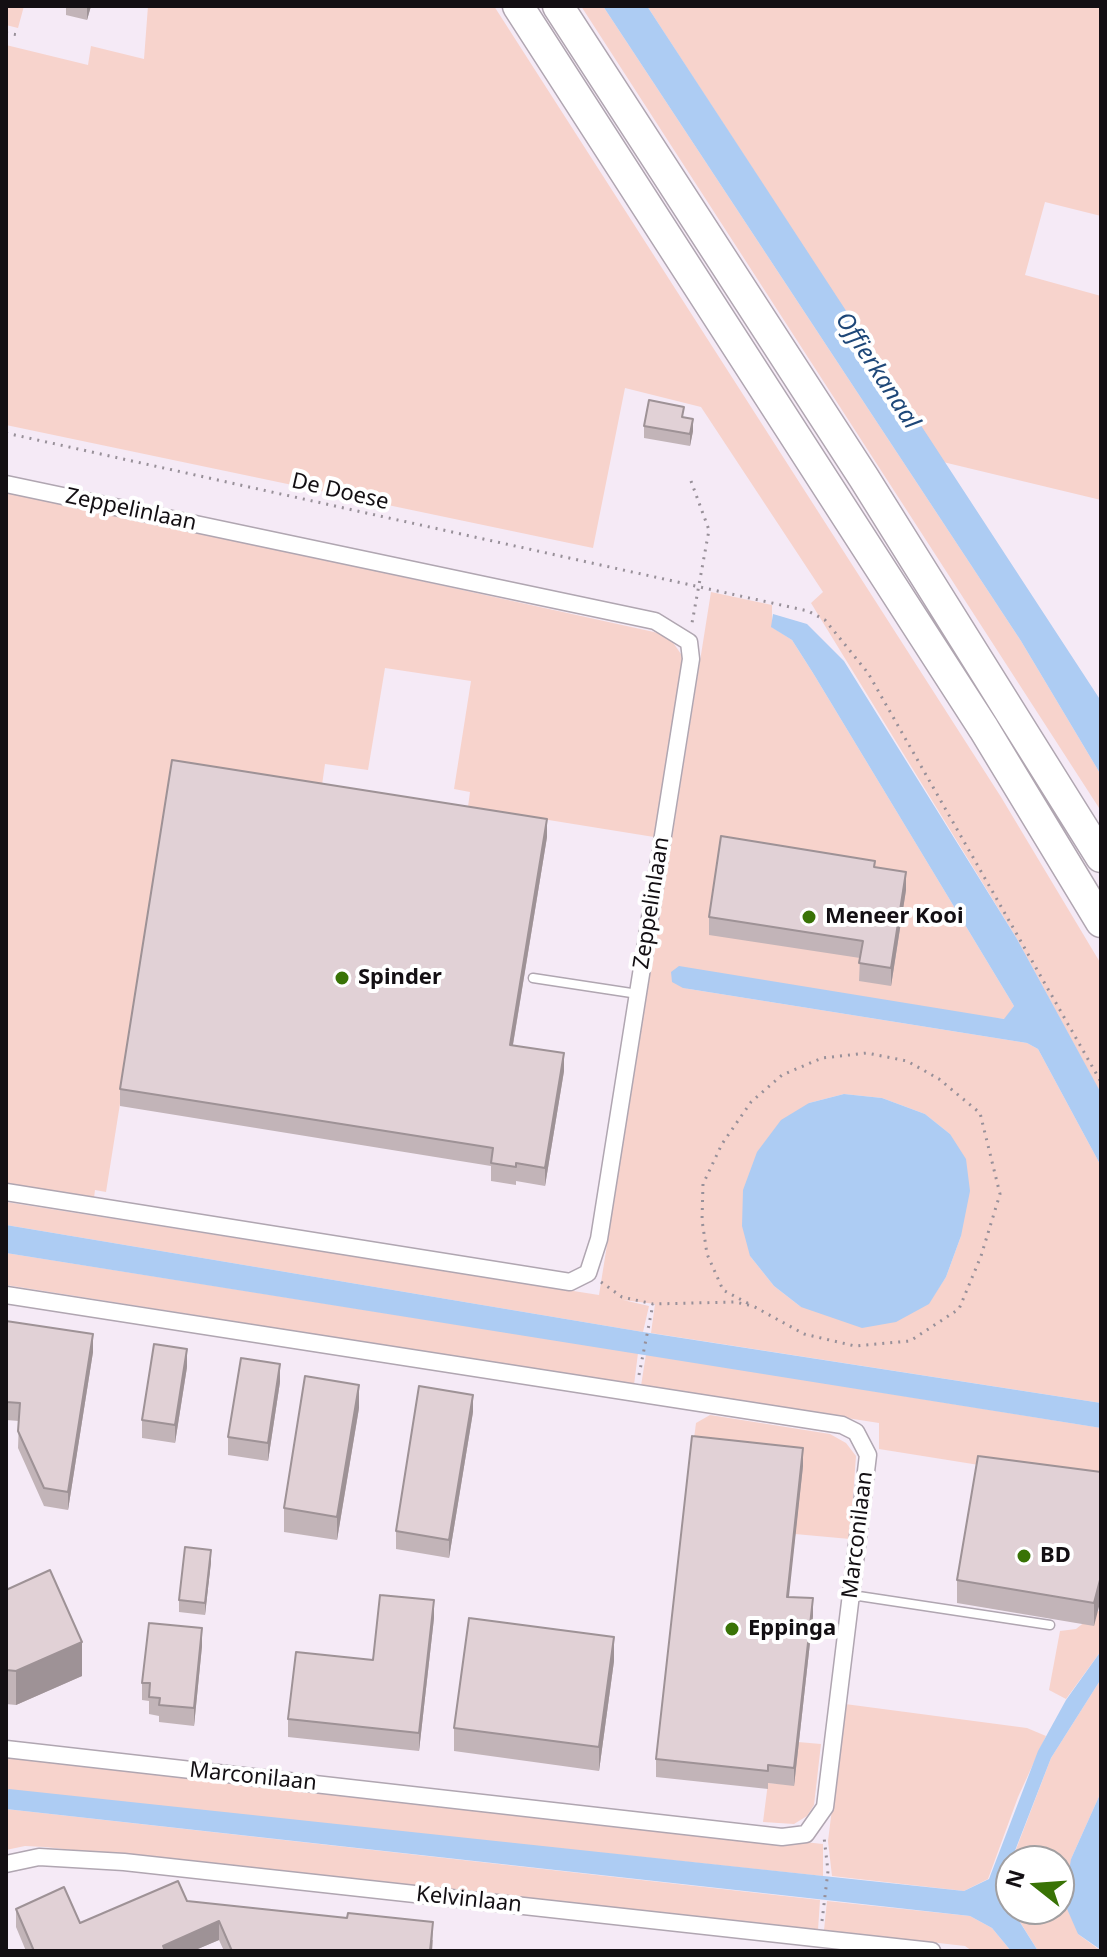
<!DOCTYPE html>
<style>
body{margin:0}
#map{position:relative;width:1107px;height:1957px;overflow:hidden;background:#f5eaf6;font-family:"Noto Sans",sans-serif}
canvas{display:block}
.frame{position:absolute;inset:0;border:8px solid #130f13;pointer-events:none}
.north{position:absolute;left:995px;top:1845px;width:80px;height:80px;box-sizing:border-box;background:#fff;border:2px solid #a19fa1;border-radius:50%;rotate:287deg;font-size:22px;font-weight:700;line-height:32px;text-align:center;color:#130f13}
.north::after{content:'';display:block;margin:auto;width:28px;height:36px;background:#397306;clip-path:polygon(50% 0,100% 100%,50% 72%,0 100%)}
</style>
<div id="map">
<canvas width="1107" height="1957"></canvas>
<div class="frame"></div>
<div class="north">N</div>
</div>
<script>
const context = document.querySelector('canvas').getContext('2d');
context.lineJoin = 'round';
function fillPath(path, color) { context.fillStyle = color; context.fill(path, 'evenodd'); }
const toPath = rows => new Path2D(rows.map(r => 'M' + r).join(''));
function trace(path, color, width, dash) { context.strokeStyle = color; context.lineWidth = width; context.lineCap = dash ? 'butt' : 'round'; context.setLineDash(dash || []); context.stroke(path); }
function drawText(font, color, halo, rows, align = 'center') {
  context.font = font + ' "Noto Sans",sans-serif'; context.lineWidth = 8; context.setLineDash([]); context.textBaseline = 'middle'; context.strokeStyle = halo; context.fillStyle = color; for (const [text, x, y, turn = 0] of rows) {
    context.save(); context.translate(x, y); context.rotate((+turn || 0) * Math.PI / 180); context.textAlign = isNaN(turn) ? turn : align; if (halo) context.strokeText(text, 0, 0); context.fillText(text, 0, 0); context.restore();
  }
}
fillPath(toPath([
 [6,6,24,6,18,28,6,25],
 [148,6,494,6,1001,797,1101,964,1101,1094,1017,939,811,603,823,592,701,407,625,388,593,548,6,425,6,45,88,65,91,46,144,59],
 [581,6,603,6,1021,641,1101,775,1101,811],
 [647,6,1101,6,1101,216,1045,202,1025,275,1101,296,1101,500,943,462],
 [6,490,654,632,670,638,683,657,654,837,468,807,470,792,454,789,471,681,385,668,368,770,325,764,320,799,172,776,106,1192,95,1190,94,1198,6,1185],
 [711,592,772,605,772,627,792,640,813,673,1014,1006,1005,1019,683,988,1027,1043,1038,1049,1101,1166,1101,1403,651,1333,655,1304,623,1300,649,1306,643,1332,6,1225,6,1202,599,1295],
 [844,1094,882,1098,925,1114,950,1134,961,1236,946,1277,928,1304,801,1307,774,1286,750,1256,809,1103],
 [6,1253,638,1353,634,1385,6,1285],
 [646,1354,1101,1428,1101,1495,979,1465,879,1449,879,1423,641,1386],
 [710,1415,830,1434,846,1443,856,1456,850,1539,795,1534,692,1454,696,1423],
 [1101,1609,1101,1651,1066,1699,1049,1690,1060,1631,1076,1629],
 [1101,1679,1101,1792,1071,1859,1078,1934,1101,1951,1038,1951,1012,1909,1059,1909,1059,1861,1014,1861,1015,1852,1051,1758],
 [845,1704,1027,1728,1046,1736,1018,1797,988,1879,964,1891,832,1876,828,1841],
 [798,1742,821,1744,814,1805,807,1816,794,1824,763,1822,768,1783,794,1785],
 [6,1757,823,1844,823,1876,6,1791],
 [6,1809,820,1900,818,1930,45,1847,25,1846,6,1850],
 [827,1901,970,1916,992,1928,1011,1951,972,1951,965,1946,824,1930]
]), '#f7d3cc');
fillPath(toPath([
 [603,6,647,6,1101,701,1101,775,1021,641],
 [773,614,807,624,844,661,1017,939,1101,1093,1101,1166,1038,1049,1027,1043,683,988,672,982,671,972,679,966,1004,1019,1014,1006,813,673,792,640,771,627],
 [844,1094,882,1098,925,1114,950,1134,966,1159,970,1191,961,1236,946,1277,929,1304,896,1322,862,1328,801,1307,774,1286,750,1256,742,1226,743,1190,757,1152,781,1120,809,1103],
 [6,1225,643,1332,1101,1403,1101,1428,6,1253],
 [1101,1651,1101,1679,1051,1758,1011,1861,1006,1900,1038,1951,1011,1951,992,1928,970,1916,6,1809,6,1791,9,1789,964,1891,989,1879,1038,1751,1066,1700],
 [1101,1792,1101,1950,1078,1934,1064,1902,1071,1859]
]), '#adccf3');
const lane = toPath([
 [533,978,638,994],
 [852,1595,1050,1625]
]);
const street = toPath([
 [6,484,655,621,689,642,691,659,599,1239,588,1273,570,1282,6,1192],
 [6,1295,842,1425,856,1432,868,1455,825,1807,806,1834,782,1837,6,1749],
 [6,1864,39,1857,124,1862,932,1951]
]);
const highway = toPath([
 [518,6,984,729,1101,922],
 [558,6,864,478,1101,857]
]);
trace(lane, '#b0a6b1', 11);
trace(street, '#b0a6b1', 19);
trace(highway, '#b0a6b1', 33);
trace(toPath([
 [6,33,18,35],
 [6,433,808,611,825,620,868,673,1101,1082],
 [691,481,709,530,692,623],
 [601,1282,622,1297,653,1304,735,1302,753,1306,804,1334,855,1346,910,1341,959,1309,981,1256,1000,1194,980,1113,939,1079,907,1061,867,1053,822,1058,782,1075,751,1102,722,1144,703,1184,702,1220,707,1254,723,1290,753,1306],
 [639,1375,653,1304],
 [822,1921,828,1871,824,1837]
]), '#989099', 3, [2, 6]);
trace(lane, '#fff', 8);
trace(street, '#fff', 16);
trace(highway, '#fff', 30);
fillPath(toPath([
 [66,6,91,6,87,20,66,15],
 [684,417,693,431,690,446,644,438,644,426],
 [547,837,513,1045,564,1071,545,1186,516,1181,516,1185,491,1181,491,1166,120,1106,120,1089],
 [875,867,906,890,891,986,859,981,860,958,709,935,709,917],
 [6,1321,93,1352,68,1510,44,1506,18,1448,19,1421,6,1420],
 [187,1367,175,1443,142,1438,142,1420],
 [280,1382,268,1461,228,1455,228,1437],
 [359,1408,337,1540,284,1532,284,1508],
 [473,1412,449,1558,396,1549,396,1531],
 [803,1466,788,1598,813,1616,794,1786,768,1783,768,1789,656,1777,656,1759],
 [1101,1472,1094,1626,957,1603,957,1580],
 [211,1562,205,1615,179,1612,179,1600],
 [6,1590,82,1676,16,1705,6,1704],
 [434,1618,419,1751,288,1737,288,1719],
 [202,1646,194,1726,159,1722,159,1716,149,1714,149,1701,142,1700,142,1683],
 [614,1661,599,1771,454,1751,454,1728],
 [187,1901,433,1940,432,1951,224,1951,219,1940,193,1951,26,1951,16,1927,16,1909,80,1923]
]), '#c2b4b8');
fillPath(toPath([
 [87,6,91,6,87,20],
 [693,419,693,431,690,446,690,434],
 [547,819,547,837,510,1062,510,1045],
 [906,872,906,890,891,986,891,968],
 [564,1053,564,1071,545,1186,545,1168],
 [93,1334,93,1352,68,1510,68,1492],
 [187,1349,187,1367,175,1443,175,1425],
 [280,1364,280,1382,268,1461,268,1443],
 [359,1385,359,1408,337,1540,337,1517],
 [473,1395,473,1412,449,1558,449,1540],
 [803,1448,803,1466,787,1615,787,1597],
 [211,1550,211,1562,205,1615,205,1603],
 [1101,1576,1101,1599,1094,1626,1094,1603],
 [813,1598,813,1616,794,1786,794,1768],
 [434,1600,434,1618,419,1751,419,1733],
 [202,1628,202,1646,194,1726,194,1708],
 [614,1637,614,1661,599,1771,599,1747],
 [82,1642,82,1676,16,1705,16,1671],
 [219,1921,219,1940,193,1951,163,1951,163,1946],
 [433,1922,432,1951,430,1951]
]), '#9e9296');
const building = toPath([
 [649,400,684,407,682,417,693,419,690,434,644,426,649,400],
 [172,760,547,819,510,1045,564,1053,545,1168,516,1163,516,1167,491,1163,493,1148,120,1089,172,760],
 [721,836,875,861,874,867,906,872,891,968,859,963,863,941,709,917,721,836],
 [6,1321,93,1334,68,1492,44,1488,18,1431,20,1403,6,1402,6,1321],
 [154,1344,187,1349,175,1425,142,1420,154,1344],
 [241,1358,280,1364,268,1443,228,1437,241,1358],
 [305,1376,359,1385,337,1517,284,1508,305,1376],
 [419,1386,473,1395,449,1540,396,1531,419,1386],
 [692,1436,803,1448,787,1597,813,1598,794,1768,768,1765,768,1771,656,1759,692,1436],
 [978,1456,1101,1472,1101,1576,1094,1603,957,1580,978,1456],
 [185,1547,211,1550,205,1603,179,1600,185,1547],
 [50,1570,82,1642,16,1671,6,1670,6,1590,50,1570],
 [380,1595,434,1600,419,1733,288,1719,296,1652,373,1660,380,1595],
 [469,1618,614,1637,599,1747,454,1728,469,1618],
 [149,1623,202,1628,194,1708,159,1705,160,1698,149,1697,150,1683,142,1683,149,1623],
 [178,1881,187,1901,347,1918,348,1913,433,1922,430,1951,232,1951,219,1921,163,1946,165,1951,34,1951,16,1909,64,1887,80,1923,178,1881]
]);
fillPath(building, '#e1d1d6');
trace(building, '#9e9296', 2);
for (const [x, y, r, color] of [
 [809,917,8,"#397306"],
 [342,978,8,"#397306"],
 [1024,1556,8,"#397306"],
 [732,1629,8,"#397306"]
]) { const dot = new Path2D(); dot.arc(x, y, r, 0, 2 * Math.PI); context.fillStyle = color; context.fill(dot); trace(dot, '#fff', 3); }
drawText('22px', '#130f13', '#fff', [
 ["De Doese",340,492,13],
 ["Zeppelinlaan",131,510,12],
 ["Zeppelinlaan",652,903,-81],
 ["Marconilaan",858,1535,-83],
 ["Marconilaan",253,1777,6],
 ["Kelvinlaan",469,1900,6]
]);
drawText('bold 22px', '#130f13', '#fff', [
 ["Meneer Kooi",825,917],
 ["Spinder",358,978],
 ["BD",1040,1556],
 ["Eppinga",748,1629]
], 'left');
drawText('italic 24px', '#1e4778', '#fff', [
 ["Offierkanaal",877,371,57]
]);
</script>
